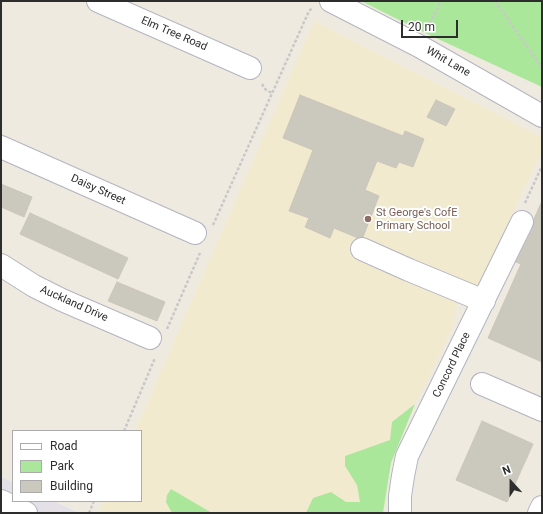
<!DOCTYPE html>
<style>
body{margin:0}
#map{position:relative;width:543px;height:514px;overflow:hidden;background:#efeae0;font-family:Roboto,sans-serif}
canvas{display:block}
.frame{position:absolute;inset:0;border:2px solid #2d2d2d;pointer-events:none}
.legend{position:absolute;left:12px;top:430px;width:130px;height:72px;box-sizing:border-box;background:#fff;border:1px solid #ababab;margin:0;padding:5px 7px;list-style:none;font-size:12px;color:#2d2d2d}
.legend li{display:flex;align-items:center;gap:8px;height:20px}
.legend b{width:20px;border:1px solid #ababab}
.north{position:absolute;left:491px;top:462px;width:40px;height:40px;-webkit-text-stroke:3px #fff;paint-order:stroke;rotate:339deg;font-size:11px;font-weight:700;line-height:16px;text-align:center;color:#2d2d2d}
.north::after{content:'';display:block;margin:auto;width:14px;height:18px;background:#2d2d2d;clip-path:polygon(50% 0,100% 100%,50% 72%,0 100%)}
.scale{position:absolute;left:401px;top:20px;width:57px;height:18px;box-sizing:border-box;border:2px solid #2d2d2d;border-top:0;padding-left:5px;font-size:12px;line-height:14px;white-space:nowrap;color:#2d2d2d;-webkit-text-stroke:3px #fff;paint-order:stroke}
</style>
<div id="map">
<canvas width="543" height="514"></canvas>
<div class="frame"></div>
<ul class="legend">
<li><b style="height:5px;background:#fff"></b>Road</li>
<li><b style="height:11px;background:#abe79b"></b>Park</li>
<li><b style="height:11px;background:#cbc8be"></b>Building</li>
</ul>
<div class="north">N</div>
<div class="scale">20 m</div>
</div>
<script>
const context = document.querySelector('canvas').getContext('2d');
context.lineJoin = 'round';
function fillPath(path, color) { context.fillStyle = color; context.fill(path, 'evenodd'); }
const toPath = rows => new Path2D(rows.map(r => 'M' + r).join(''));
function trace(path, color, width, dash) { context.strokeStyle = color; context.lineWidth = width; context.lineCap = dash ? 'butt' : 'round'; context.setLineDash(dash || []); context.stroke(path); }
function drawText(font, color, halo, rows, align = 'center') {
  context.font = font + ' Roboto,sans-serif'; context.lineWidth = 4; context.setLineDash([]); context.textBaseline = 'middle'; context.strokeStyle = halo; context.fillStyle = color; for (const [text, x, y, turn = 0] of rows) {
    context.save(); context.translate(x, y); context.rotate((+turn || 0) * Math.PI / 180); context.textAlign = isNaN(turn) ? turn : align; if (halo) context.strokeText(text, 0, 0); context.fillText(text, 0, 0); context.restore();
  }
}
fillPath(toPath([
 [1,477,13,482,13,501,53,501,79,513,1,513]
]), '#e3e0e8');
fillPath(toPath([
 [314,21,542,137,542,151,477,288,469,292,458,302,451,331,415,404,391,463,383,513,99,513,104,501,141,501,141,431,135,431]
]), '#f1eacf');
fillPath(toPath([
 [361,1,542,1,542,87,425,33],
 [415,404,391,463,383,513,306,513,313,498,331,492,346,502,360,502,357,485,345,466,345,456,390,440,392,422],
 [171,489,212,513,172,513,166,502,167,495]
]), '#abe79b');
const building = toPath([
 [300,95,403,136,405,131,424,139,413,167,399,162,396,168,377,161,365,190,379,196,363,237,358,238,334,228,330,238,305,227,309,218,289,211,313,150,283,138,300,95],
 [436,100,455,109,446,126,427,117,436,100],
 [1,184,32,197,24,217,1,207,1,184],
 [542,201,542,362,488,338,521,264,516,262,533,228,534,219,542,201],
 [30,213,128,258,118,279,20,234,30,213],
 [117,282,165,302,157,321,108,301,117,282],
 [482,421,533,444,507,502,456,480,482,421]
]);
fillPath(building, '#cbc8be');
trace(building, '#cbc6b9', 1);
const minor = toPath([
 [98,1,250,68],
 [331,1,419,46,542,116],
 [1,147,195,233],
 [362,249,409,270,484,301],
 [1,265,34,286,62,300,150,338],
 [482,384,542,410],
 [1,501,26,513],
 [400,513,400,496,403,476,407,456,522,222],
 [539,513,542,507]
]);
trace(minor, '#b3b4c1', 24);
trace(toPath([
 [495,1,542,68],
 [428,28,441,1],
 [262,84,266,90,272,93],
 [525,203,542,166],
 [213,225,309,11,312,8],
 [167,329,200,253],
 [124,431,155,358],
 [89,513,94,501]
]), '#c8c8c8', 2.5, [3, 2]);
trace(minor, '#fff', 22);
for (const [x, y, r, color] of [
 [368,219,4,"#8d6e63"]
]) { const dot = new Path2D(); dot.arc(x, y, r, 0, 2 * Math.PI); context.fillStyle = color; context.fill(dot); trace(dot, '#fff', 1.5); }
drawText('11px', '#2d2d2d', '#fff', [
 ["Elm Tree Road",174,34,23],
 ["Whit Lane",448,62,30],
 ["Daisy Street",98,190,24],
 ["Auckland Drive",74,304,24],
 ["Concord Place",452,365,-64]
]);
drawText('11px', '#785e54', '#fff', [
 ["St George's CofE",376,213],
 ["Primary School",376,226]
], 'left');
</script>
